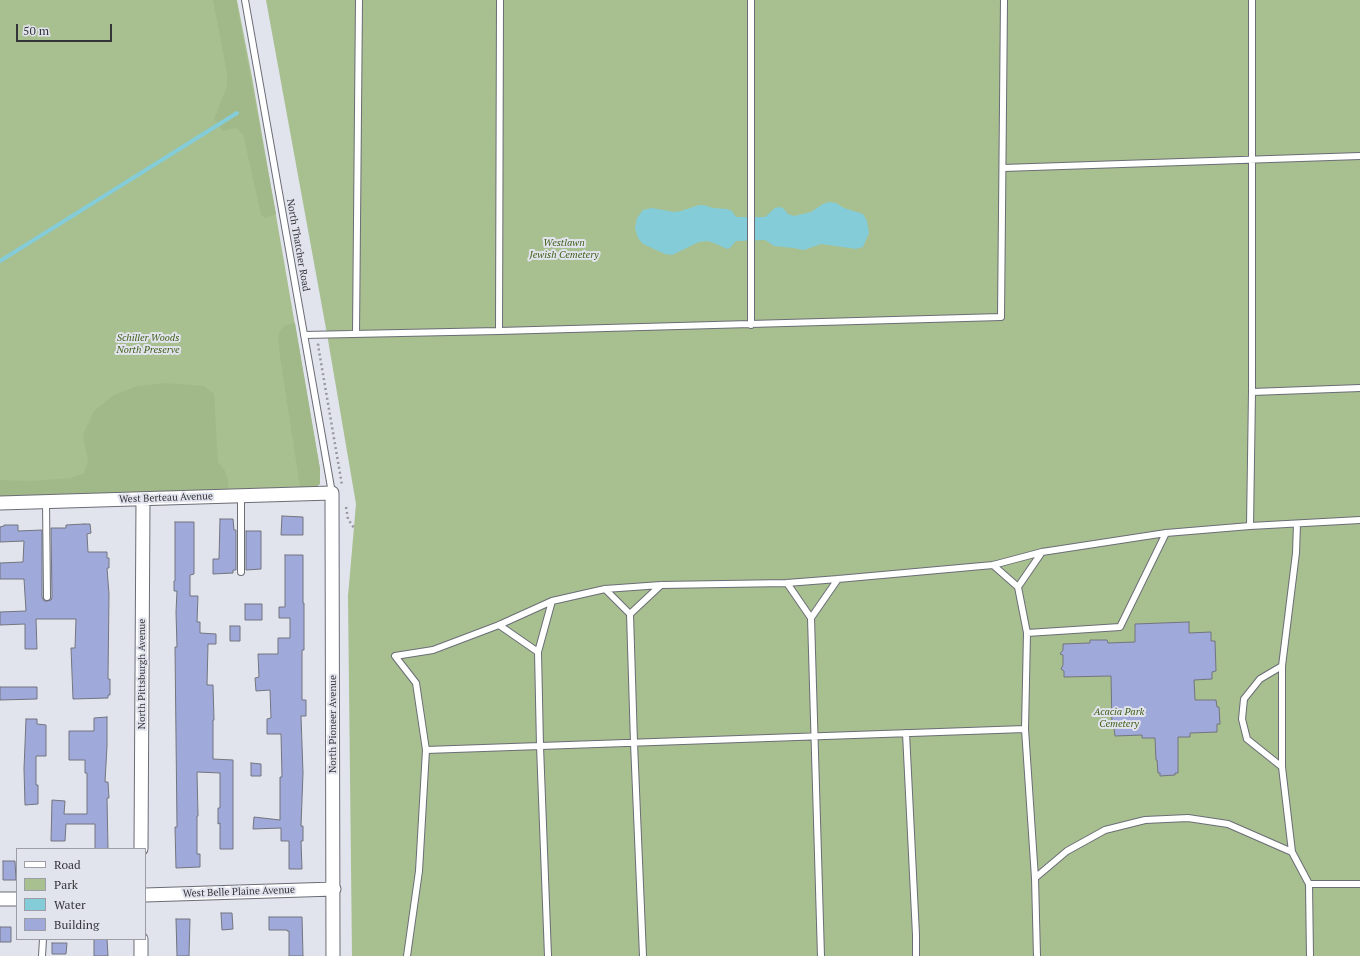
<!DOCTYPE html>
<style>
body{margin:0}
#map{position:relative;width:1360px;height:956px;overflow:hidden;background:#e1e3ed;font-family:"PT Serif",serif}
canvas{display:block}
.legend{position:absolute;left:16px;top:848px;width:130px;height:92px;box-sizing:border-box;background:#e1e3ed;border:1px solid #9c9da5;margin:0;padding:5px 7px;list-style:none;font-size:12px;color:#343539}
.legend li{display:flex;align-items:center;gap:8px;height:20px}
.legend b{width:20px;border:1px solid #9c9da5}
.scale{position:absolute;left:16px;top:24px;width:96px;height:18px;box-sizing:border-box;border:2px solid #343539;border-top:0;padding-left:5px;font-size:12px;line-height:14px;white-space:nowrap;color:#343539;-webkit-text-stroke:3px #e1e3ed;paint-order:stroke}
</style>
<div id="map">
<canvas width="1360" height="956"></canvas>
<ul class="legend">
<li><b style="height:5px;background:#fff"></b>Road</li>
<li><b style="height:11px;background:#a8bf90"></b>Park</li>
<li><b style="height:11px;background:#85ccd9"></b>Water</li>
<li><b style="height:11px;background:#9fa9da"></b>Building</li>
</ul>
<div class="scale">50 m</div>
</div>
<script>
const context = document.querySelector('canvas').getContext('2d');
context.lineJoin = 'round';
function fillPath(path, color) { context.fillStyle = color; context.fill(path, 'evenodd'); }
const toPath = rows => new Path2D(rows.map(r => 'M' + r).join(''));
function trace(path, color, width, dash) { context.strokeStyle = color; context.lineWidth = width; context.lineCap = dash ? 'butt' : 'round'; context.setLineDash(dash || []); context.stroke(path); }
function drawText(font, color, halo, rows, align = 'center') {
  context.font = font + ' "PT Serif",serif'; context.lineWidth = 4; context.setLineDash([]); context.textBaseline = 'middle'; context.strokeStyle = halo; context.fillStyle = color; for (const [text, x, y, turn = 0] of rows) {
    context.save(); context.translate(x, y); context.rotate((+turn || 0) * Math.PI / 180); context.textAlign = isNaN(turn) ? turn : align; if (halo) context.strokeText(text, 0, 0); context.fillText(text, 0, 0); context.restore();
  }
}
fillPath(toPath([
 [0,0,237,0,252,77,320,469,318,486,316,487,0,496],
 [266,0,1360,0,1360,956,352,956,348,596,356,504,327,334]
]), '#a8bf90');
fillPath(toPath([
 [213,0,236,0,276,214,266,218,261,215,243,134,236,128,223,131,214,119,227,86,227,73],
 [295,323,320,469,320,484,316,487,300,487,280,356,278,336,281,329,286,325],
 [165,383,204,386,214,394,218,462,225,471,228,480,228,490,0,496,0,480,34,481,71,478,84,473,88,462,83,435,94,411,114,395,137,386]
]), '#a1b988');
fillPath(toPath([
 [829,202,836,203,844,208,863,214,867,221,869,233,863,247,856,249,821,244,804,250,793,248,774,246,765,240,736,241,730,248,727,249,714,243,707,241,699,242,672,255,665,254,643,244,638,238,635,228,637,218,643,210,652,208,674,212,681,211,699,205,704,205,713,208,727,209,732,211,736,217,765,217,775,208,779,207,783,208,788,214,794,216,811,212,823,204]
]), '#85ccd9');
trace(toPath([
 [0,261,237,113]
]), '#85ccd9', 4);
const building = toPath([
 [282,516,303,517,303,535,281,535,282,516],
 [220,519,233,519,234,530,236,530,236,570,233,570,233,573,213,574,213,559,219,559,220,519],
 [175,522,194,522,194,574,190,575,190,596,198,596,197,622,200,622,200,633,216,634,216,644,208,644,207,685,213,685,214,720,213,720,213,759,233,760,233,849,220,849,220,823,218,824,218,808,220,808,220,773,197,772,198,816,197,816,197,854,200,854,200,867,176,868,175,827,177,827,175,647,177,647,176,612,177,591,174,591,174,581,175,581,175,522],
 [84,524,90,524,91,533,87,534,88,552,107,552,107,558,109,558,109,568,107,568,109,594,108,679,110,679,110,695,108,695,108,698,73,699,71,648,75,648,76,619,36,619,37,649,25,649,25,624,0,625,0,612,26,611,24,579,0,579,0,563,23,562,24,541,0,542,0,527,4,526,4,525,18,525,18,531,42,530,42,597,44,601,47,601,51,600,52,597,51,528,66,528,66,525,84,524],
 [246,531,261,531,261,569,246,570,246,531],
 [285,555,303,555,303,603,304,603,304,650,302,650,302,700,306,700,306,716,301,716,303,773,301,826,303,826,303,841,301,841,302,869,289,869,289,841,281,841,281,828,253,829,254,817,280,820,280,777,282,777,281,734,267,734,267,719,271,718,270,690,256,691,255,678,259,677,258,654,278,654,278,638,290,638,290,618,279,618,279,607,285,607,285,555],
 [245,604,262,604,262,620,245,620,245,604],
 [1189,622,1189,633,1211,632,1211,641,1215,641,1216,671,1212,672,1212,679,1194,680,1195,700,1216,700,1217,707,1219,707,1220,724,1217,724,1217,732,1190,733,1190,737,1178,737,1178,773,1175,773,1175,775,1160,776,1160,773,1158,773,1157,760,1156,760,1155,738,1142,738,1142,735,1115,736,1114,728,1112,728,1111,676,1064,677,1064,671,1061,669,1063,665,1063,655,1060,654,1063,650,1063,644,1090,643,1090,640,1107,640,1108,643,1135,642,1135,624,1189,622],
 [230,626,240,626,240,641,230,641,230,626],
 [0,687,37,687,37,699,0,700,0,687],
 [107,717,107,746,105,782,108,782,109,798,107,798,108,849,95,849,95,824,66,824,65,841,51,841,52,800,65,801,64,814,87,814,87,773,85,773,85,760,69,760,69,731,94,731,94,718,107,717],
 [26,719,37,719,37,724,46,725,46,756,36,756,36,785,38,785,38,804,25,805,24,769,26,719],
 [251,763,261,764,261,776,251,776,251,763],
 [3,861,15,861,16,880,3,880,3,861],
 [221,913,232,913,233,929,222,930,221,913],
 [269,917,302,917,303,956,289,956,289,931,287,931,287,930,269,930,269,917],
 [176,919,190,919,189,956,177,956,176,919],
 [0,927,11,927,11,942,0,942,0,927],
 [94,939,107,939,108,956,94,956,94,939],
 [52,943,67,943,66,954,52,954,52,943]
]);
fillPath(building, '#9fa9da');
trace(building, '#73757e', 1);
const service = toPath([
 [245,0,332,493],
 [1003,168,1360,156],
 [751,325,751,0],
 [499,331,500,0],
 [356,334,359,0],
 [304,335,499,331,1001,317,1004,0],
 [1252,392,1360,388],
 [241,496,241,572],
 [46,502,47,597],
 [1297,524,1296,553,1282,666,1282,767,1292,852,1309,884,1310,956],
 [1250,526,1252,392,1252,0],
 [993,565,1018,587],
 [787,583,811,618],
 [605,589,630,614,634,743,643,956],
 [630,614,661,585],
 [499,625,538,652,540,746,548,956],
 [1027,633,1120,627,1166,533],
 [538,652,552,601],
 [1282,666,1260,679,1244,699,1242,719,1247,739,1282,767],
 [906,733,916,935,916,956],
 [426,750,1025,729],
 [1035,878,1067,851,1105,830,1145,820,1188,818,1228,824,1292,852],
 [1309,884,1360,884],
 [42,956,43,939],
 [407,956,419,871,426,750,416,683,395,656,433,650,499,625,552,601,605,589,661,585,787,583,838,579,993,565,1042,552,1166,533,1250,526,1360,520],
 [821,956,811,618,838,579],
 [1037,956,1035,878,1025,729,1027,633,1018,587,1042,552]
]);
const minor = toPath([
 [0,503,332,493,333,956],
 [141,849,143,499],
 [145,895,334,889],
 [0,899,17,899],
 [141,956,141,939]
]);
trace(service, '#6b6d76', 8);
trace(minor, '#6b6d76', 15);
trace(toPath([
 [319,344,318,345,342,485],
 [346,507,348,519,354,528]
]), '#96979f', 2.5, [2, 3]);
trace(service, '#fff', 6);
trace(minor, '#fff', 13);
drawText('italic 10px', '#436019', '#e1e3ed', [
 ["Westlawn",564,243],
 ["Jewish Cemetery",564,255],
 ["Schiller Woods",148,338],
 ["North Preserve",148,350],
 ["Acacia Park",1119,712],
 ["Cemetery",1119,724]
]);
drawText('10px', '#343539', '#e1e3ed', [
 ["North Thatcher Road",298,245,80],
 ["West Berteau Avenue",166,498,-2],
 ["North Pittsburgh Avenue",142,674,-90],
 ["North Pioneer Avenue",333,724,-90],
 ["West Belle Plaine Avenue",239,892,-2]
]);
</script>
